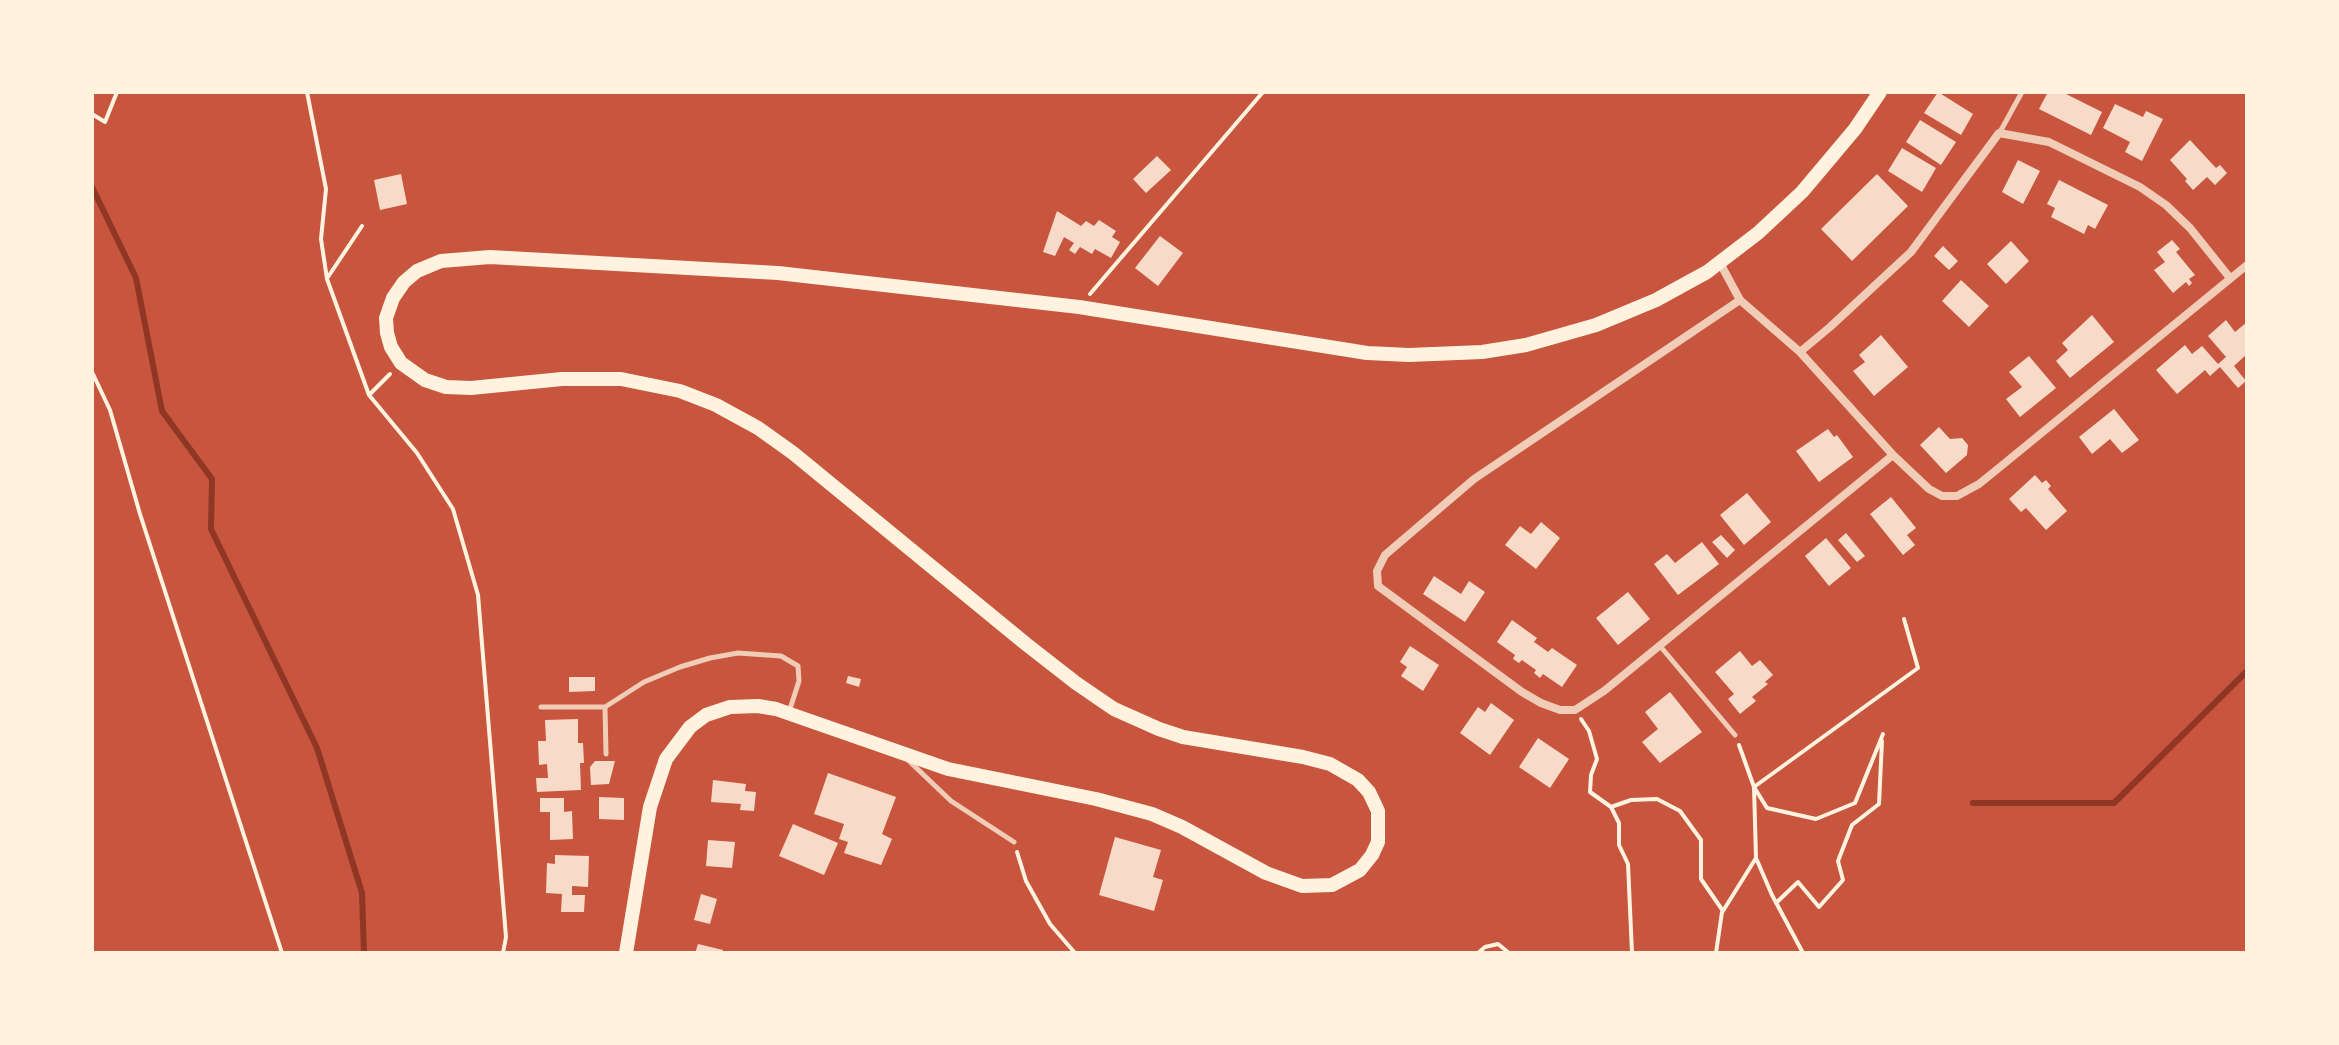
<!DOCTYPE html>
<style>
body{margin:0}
#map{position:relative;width:2339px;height:1045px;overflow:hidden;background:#c8553d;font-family:"Noto Sans",sans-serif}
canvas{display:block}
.frame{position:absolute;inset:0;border:94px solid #fff3e0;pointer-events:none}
</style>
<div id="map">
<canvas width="2339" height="1045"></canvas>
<div class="frame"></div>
</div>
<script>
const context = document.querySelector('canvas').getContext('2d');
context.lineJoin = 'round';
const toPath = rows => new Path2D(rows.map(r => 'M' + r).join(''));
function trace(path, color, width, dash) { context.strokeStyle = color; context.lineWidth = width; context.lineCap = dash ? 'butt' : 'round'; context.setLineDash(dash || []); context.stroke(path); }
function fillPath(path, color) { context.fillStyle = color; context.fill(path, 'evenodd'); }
trace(toPath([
 [92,187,136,278,162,411,212,479,211,529,317,748,362,893,364,953],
 [1973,803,2114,803,2247,671]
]), '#8f3625', 6);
fillPath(toPath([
 [1938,92,1973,114,1961,135,1924,113],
 [2048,92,2062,92,2102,112,2091,135,2039,109],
 [2115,104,2143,117,2146,111,2163,119,2142,161,2125,152,2130,142,2103,128],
 [1920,120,1956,142,1941,165,1906,142],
 [2190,140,2216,168,2220,165,2227,173,2215,185,2207,177,2193,190,2185,181,2187,179,2170,160],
 [1902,148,1936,168,1922,192,1888,171],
 [1157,156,1171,170,1146,193,1133,179],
 [2018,160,2040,171,2023,204,2002,192],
 [401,174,407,204,380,210,374,180],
 [1877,174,1908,206,1852,261,1821,229],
 [2059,180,2108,205,2095,229,2088,225,2084,234,2051,217,2055,208,2047,204],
 [1057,211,1081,226,1086,221,1094,226,1099,220,1116,231,1112,237,1120,242,1111,258,1095,249,1092,254,1080,247,1075,254,1069,250,1074,243,1064,237,1055,256,1043,252],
 [1160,236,1183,253,1158,286,1135,268],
 [2172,240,2180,249,2176,252,2195,275,2189,279,2192,283,2189,286,2186,282,2173,293,2154,270,2165,262,2157,252],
 [2011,241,2029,261,2006,284,1987,264],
 [1943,246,1958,261,1949,270,1934,256],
 [1961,280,1989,306,1969,327,1942,301],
 [2092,315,2114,342,2070,378,2056,361,2068,350,2062,343],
 [2226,320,2235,332,2247,322,2247,354,2234,366,2246,381,2238,388,2220,367,2210,376,2205,370,2177,394,2156,370,2185,345,2192,354,2202,346,2218,364,2226,357,2208,336],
 [1881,335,1908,367,1874,396,1853,371,1865,362,1859,355],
 [2029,356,2056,388,2020,417,2006,399,2022,387,2009,372],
 [2114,409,2139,440,2122,453,2110,439,2092,454,2079,437],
 [1939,427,1950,439,1962,438,1968,445,1967,455,1946,473,1920,445],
 [1828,429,1834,437,1837,435,1853,457,1819,482,1796,451],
 [2035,475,2042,483,2046,480,2051,486,2048,489,2067,511,2046,530,2026,508,2021,512,2009,499],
 [1747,493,1771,522,1744,545,1720,515],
 [1891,497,1916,528,1907,535,1915,545,1903,555,1870,514],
 [1541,522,1560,538,1536,569,1505,545,1520,526,1531,534],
 [1846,533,1865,556,1857,562,1838,540],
 [1721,535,1735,550,1727,558,1712,542],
 [1826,538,1851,568,1829,586,1805,556],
 [1702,542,1719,564,1678,595,1654,564,1667,554,1675,563],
 [1434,576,1461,594,1469,581,1485,592,1465,622,1423,594],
 [1628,592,1650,619,1618,645,1596,618],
 [1512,620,1537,638,1534,642,1544,649,1548,652,1552,648,1577,665,1562,687,1543,674,1540,678,1534,673,1536,670,1522,660,1519,663,1513,659,1515,655,1497,642],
 [1410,646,1439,665,1423,691,1401,676,1407,667,1400,662],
 [1740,651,1752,666,1760,660,1773,675,1765,682,1768,684,1752,697,1756,701,1740,714,1728,699,1734,694,1715,672],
 [848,676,861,679,859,687,846,683],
 [569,677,595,677,595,691,569,692],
 [1670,692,1702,732,1660,763,1642,742,1658,729,1645,712],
 [1491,703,1514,720,1490,755,1460,733,1478,707,1485,712],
 [578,719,578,743,583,743,584,763,580,763,581,790,537,792,536,778,548,778,547,764,539,765,538,741,546,741,545,720],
 [1538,738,1569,759,1550,788,1519,767],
 [595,761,615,761,609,784,591,785,590,767],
 [828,773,896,797,882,834,892,839,881,865,844,853,848,842,839,839,844,824,814,814],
 [713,780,746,784,745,791,756,792,754,811,740,810,741,804,711,802],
 [599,797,624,798,624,820,599,819],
 [540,798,564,798,564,812,572,811,573,839,550,840,550,812,540,812],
 [793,824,838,843,824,875,779,856],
 [1115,837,1161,850,1153,877,1163,880,1154,911,1099,895],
 [708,840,735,842,732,868,706,866],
 [555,855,589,856,588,887,572,886,572,895,585,895,584,912,561,912,562,894,546,893,547,863,555,864],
 [701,894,717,899,710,924,694,920],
 [698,944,723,950,722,953,695,953]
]), '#f7dbc8');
trace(toPath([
 [307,92,326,189,321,239,327,279,369,395,390,374],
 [92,114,105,122,117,92],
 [328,277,362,226],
 [1090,294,1263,92],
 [92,372,110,410,140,514,282,953],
 [369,395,417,453,453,509,478,595,506,937,503,953],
 [1581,719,1589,731,1597,759,1591,775,1590,792,1611,807,1619,823,1619,845,1628,864,1632,953],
 [1883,734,1855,803,1816,819,1767,808,1754,787,1918,668,1904,619],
 [1739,745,1754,787,1756,858,1772,895,1803,953],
 [1611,807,1631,800,1657,799,1680,811,1701,840,1701,879,1723,911,1756,858],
 [1017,852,1026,881,1050,924,1075,953],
 [1776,903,1798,882,1819,907,1843,880,1838,861,1852,825,1879,804,1882,741],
 [1478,953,1485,947,1498,944,1509,953],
 [1716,953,1722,912]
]), '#fff3e0', 4);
trace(toPath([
 [2000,132,2022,92],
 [1660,646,1735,735],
 [541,707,605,707,644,682,680,667,710,658,738,653,781,656,798,666,799,681,789,712],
 [605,707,606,754],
 [907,759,951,801,1014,842]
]), '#f1ccb7', 5);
trace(toPath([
 [1720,263,1740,300,1800,352,1830,327,1911,252,1999,133,2049,142,2140,187,2166,205,2190,228,2230,278],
 [1740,300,1474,479,1385,555,1377,571,1378,586,1522,692,1541,703,1560,710,1575,710,1604,691,1893,455],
 [1800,352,1893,455,1929,489,1942,496,1957,496,1979,484,2000,467,2247,265]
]), '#f1ccb7', 8);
trace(toPath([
 [626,953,650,807,666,759,690,727,706,715,730,707,758,706,776,709,948,769,1096,799,1152,814,1182,827,1266,873,1302,886,1332,885,1360,870,1372,855,1378,842,1378,811,1369,792,1358,780,1330,764,1303,757,1183,737,1159,729,1114,709,1076,683,1026,644,793,453,758,428,716,405,680,391,621,379,562,379,471,388,446,387,425,380,401,363,391,347,387,333,386,318,393,298,404,282,417,271,441,261,490,257,778,273,1079,307,1367,353,1409,355,1482,352,1526,345,1596,325,1656,300,1707,272,1758,233,1802,192,1855,129,1880,92]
]), '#fff3e0', 14);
</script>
